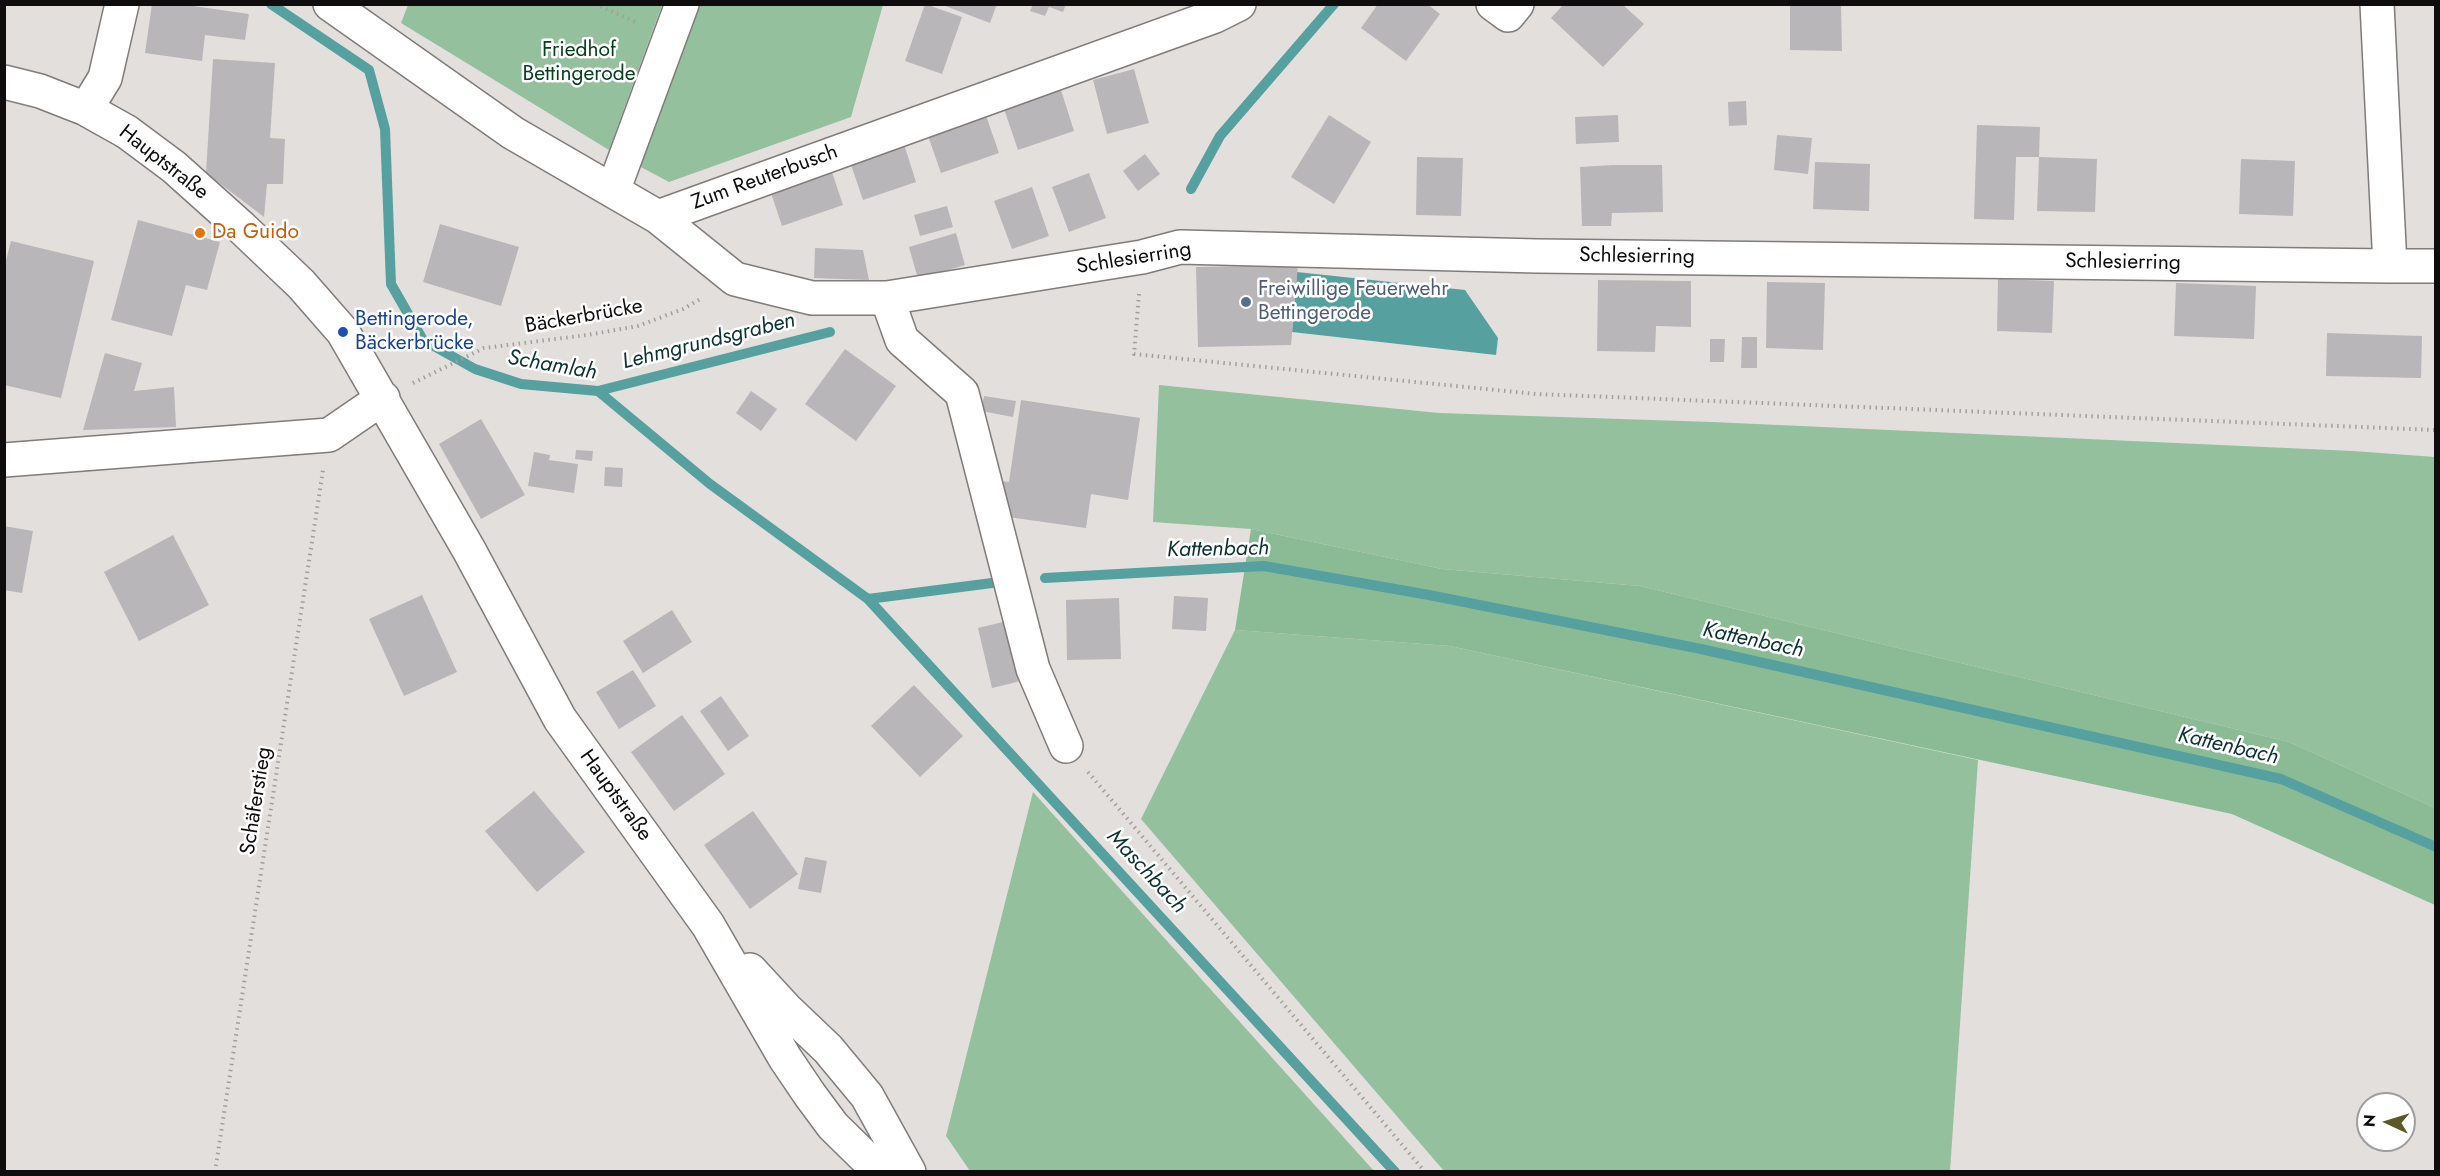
<!DOCTYPE html>
<meta charset="utf-8">
<style>
body{margin:0}
#map{position:relative;width:2440px;height:1176px;overflow:hidden;background:#e3dfdd;font-family:Jost,sans-serif}
canvas{display:block}
.frame{position:absolute;inset:0;border:6px solid #0e0c0c;pointer-events:none}
.north{position:absolute;left:2356px;top:1092px;width:60px;height:60px;box-sizing:border-box;background:#fff;border:2px solid #9f9e9e;border-radius:50%;rotate:274deg;font-size:16px;font-weight:700;line-height:24px;text-align:center;color:#0e0c0c}
.north::after{content:'';display:block;margin:auto;width:21px;height:27px;background:#5d5926;clip-path:polygon(50% 0,100% 100%,50% 72%,0 100%)}
</style>
<div id="map">
<canvas width="2440" height="1176"></canvas>
<div class="frame"></div>
<div class="north">N</div>
</div>
<script>
const context = document.querySelector('canvas').getContext('2d');
context.lineJoin = 'round';
function fillPath(path, color) { context.fillStyle = color; context.fill(path, 'evenodd'); }
const toPath = rows => new Path2D(rows.map(r => 'M' + r).join(''));
function trace(path, color, width, dash) { context.strokeStyle = color; context.lineWidth = width; context.lineCap = dash ? 'butt' : 'round'; context.setLineDash(dash || []); context.stroke(path); }
function drawText(font, color, halo, rows, align = 'center') {
  context.font = font + ' Jost,sans-serif'; context.lineWidth = 5; context.setLineDash([]); context.textBaseline = 'middle'; context.strokeStyle = halo; context.fillStyle = color; for (const [text, x, y, turn = 0] of rows) {
    context.save(); context.translate(x, y); context.rotate((+turn || 0) * Math.PI / 180); context.textAlign = isNaN(turn) ? turn : align; if (halo) context.strokeText(text, 0, 0); context.fillText(text, 0, 0); context.restore();
  }
}
fillPath(toPath([
 [408,5,408,4,662,5,609,150,401,23],
 [698,5,883,5,851,117,669,182,639,166],
 [1159,385,1439,413,1712,422,2353,451,2435,457,2435,808,2289,742,1640,586,1442,569,1251,529,1153,522],
 [1235,630,1450,646,1978,760,1950,1171,1444,1171,1141,819],
 [1033,792,1374,1171,970,1171,946,1136]
]), '#94c09e');
fillPath(toPath([
 [1251,529,1442,569,1640,586,2289,742,2435,808,2435,905,2232,814,1450,646,1235,630]
]), '#8bbb95');
fillPath(toPath([
 [1297,272,1465,290,1498,338,1496,355,1292,332]
]), '#56a0a0');
trace(toPath([
 [271,4,369,70,385,129,391,284,423,340,475,369,521,384,598,391,710,484,868,599,1395,1172],
 [1191,189,1220,136,1334,4],
 [598,391,830,332],
 [1045,578,1264,566,1429,595,1701,649,2281,779,2436,847],
 [868,599,992,583]
]), '#56a0a0', 10);
fillPath(toPath([
 [152,4,179,4,249,14,245,40,205,35,202,61,145,53],
 [925,4,962,17,942,74,905,61],
 [940,4,997,4,990,23],
 [1033,4,1066,4,1063,12,1049,7,1045,16,1030,11],
 [1378,4,1427,4,1440,14,1406,61,1361,28],
 [1564,4,1622,4,1644,24,1603,67,1551,18],
 [1790,4,1841,4,1842,51,1790,50],
 [213,59,275,63,270,138,285,139,283,184,267,184,264,217,206,173],
 [1134,69,1149,123,1107,134,1093,80],
 [1060,87,1074,131,1018,150,1003,106],
 [1746,101,1747,125,1729,126,1728,102],
 [984,110,999,153,941,173,926,130],
 [1329,115,1371,142,1334,204,1291,177],
 [1618,115,1619,142,1576,144,1575,117],
 [1977,125,2040,127,2039,157,2016,157,2014,220,1974,219],
 [1777,135,1812,138,1808,174,1774,170],
 [903,141,916,182,863,200,849,159],
 [1145,154,1160,174,1138,191,1123,171],
 [1417,157,1463,158,1461,216,1416,215],
 [2039,157,2097,159,2095,212,2037,211],
 [2241,159,2295,161,2293,216,2239,214],
 [1815,162,1870,164,1869,211,1813,209],
 [829,163,843,205,782,226,768,184],
 [1612,165,1662,165,1663,212,1612,213,1611,226,1582,226,1580,167],
 [1089,173,1106,218,1069,232,1052,187],
 [1032,187,1049,236,1012,249,994,201],
 [947,206,953,227,920,236,914,215],
 [138,220,220,242,207,290,186,285,172,336,111,320],
 [440,224,519,247,501,306,423,282],
 [956,233,965,265,918,279,909,247],
 [11,241,94,261,61,398,4,385,4,268],
 [815,248,863,250,869,280,814,278],
 [1298,265,1291,345,1198,347,1196,267],
 [1998,279,2054,281,2052,333,1997,331],
 [1598,280,1691,281,1691,327,1656,326,1655,352,1597,351],
 [1767,282,1825,283,1823,350,1766,348],
 [2176,283,2256,286,2254,339,2174,336],
 [2327,333,2422,336,2421,378,2326,376],
 [1742,337,1757,337,1757,368,1741,368],
 [1710,339,1725,339,1724,362,1710,362],
 [845,349,896,386,856,441,805,404],
 [105,353,142,363,134,391,174,387,176,427,83,430],
 [751,391,777,409,761,431,736,413],
 [984,396,1016,401,1013,417,981,411],
 [1021,400,1140,418,1128,500,1091,494,1086,528,1008,517,1002,481,1009,482],
 [481,419,525,495,481,519,439,444],
 [576,450,593,451,592,461,575,459],
 [534,452,550,455,549,460,578,464,574,493,528,486],
 [605,467,623,468,622,487,604,486],
 [4,526,33,531,22,593,4,590],
 [173,535,209,605,139,641,104,572],
 [422,595,457,672,404,696,369,619],
 [1174,596,1208,598,1206,631,1172,629],
 [1119,598,1121,659,1067,660,1066,600],
 [672,610,692,642,643,673,623,641],
 [1011,620,1025,680,992,688,978,628],
 [633,670,656,706,619,729,596,692],
 [914,685,963,736,920,777,871,726],
 [721,696,749,736,728,751,700,711],
 [682,715,725,774,674,811,631,752],
 [534,791,585,852,537,892,485,831],
 [753,811,798,874,750,909,704,845],
 [805,857,827,861,821,893,798,889]
]), '#b9b6b9');
const minor = toPath([
 [330,4,513,133,658,217,1215,16,1239,4],
 [1493,4,1508,15,1517,4],
 [4,82,40,91,86,109,127,132,174,167,241,227,301,284,343,332,469,550,560,719,708,925,785,1058,810,1095,833,1126,880,1172],
 [86,109,105,78,122,4],
 [613,191,682,4],
 [658,217,735,279,812,298,887,298,1142,257,1180,247,1537,256,2390,266,2377,4],
 [2390,266,2436,266],
 [887,298,902,340,962,393,1033,669,1066,746],
 [4,460,329,435,383,398],
 [750,970,786,1009,828,1049,867,1096,909,1172]
]);
trace(minor, '#807c7a', 36);
trace(toPath([
 [595,4,636,22],
 [1139,294,1134,354,1536,394,2436,430],
 [413,383,484,348,587,335,638,326,683,309,702,298],
 [1088,772,1425,1172],
 [215,1172,323,470]
]), '#a29f9d', 4, [1.5, 4.5]);
trace(minor, '#fff', 33);
for (const [x, y, r, color] of [
 [200,233,6,"#e8710a"],
 [1246,302,6,"#5c6f8a"],
 [343,332,6,"#1a4fb4"]
]) { const dot = new Path2D(); dot.arc(x, y, r, 0, 2 * Math.PI); context.fillStyle = color; context.fill(dot); trace(dot, '#fff', 2); }
drawText('21px', '#06401d', '#fff', [
 ["Friedhof",579,51],
 ["Bettingerode",579,75]
]);
drawText('21px', '#0e0c0c', '#fff', [
 ["Hauptstraße",163,163,38],
 ["Zum Reuterbusch",765,178,-20],
 ["Schlesierring",1637,257,1],
 ["Schlesierring",1134,259,-9],
 ["Schlesierring",2123,263,1],
 ["Bäckerbrücke",584,317,-10],
 ["Hauptstraße",615,796,54],
 ["Schäferstieg",257,801,-81]
]);
drawText('21px', '#c56008', '#fff', [
 ["Da Guido",212,233]
], 'left');
drawText('21px', '#4e5e75', '#fff', [
 ["Freiwillige Feuerwehr",1258,290],
 ["Bettingerode",1258,314]
], 'left');
drawText('21px', '#164399', '#fff', [
 ["Bettingerode,",355,320],
 ["Bäckerbrücke",355,344]
], 'left');
drawText('italic 22px', '#0c3232', '#fff', [
 ["Lehmgrundsgraben",709,342,-14],
 ["Schamlah",552,366,10],
 ["Kattenbach",1218,550,-1],
 ["Kattenbach",1753,641,12],
 ["Kattenbach",2228,747,13],
 ["Maschbach",1146,872,47]
]);
</script>
